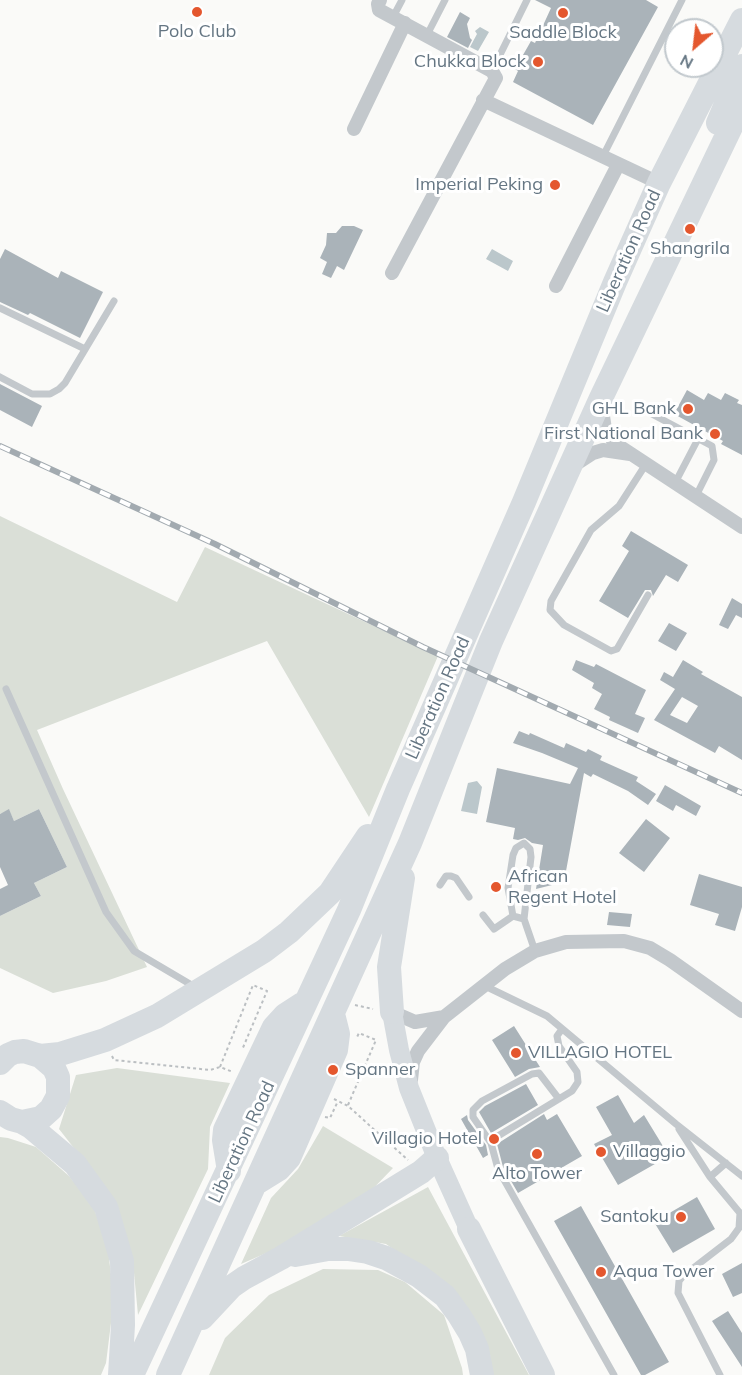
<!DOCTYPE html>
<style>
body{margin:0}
#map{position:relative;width:742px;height:1375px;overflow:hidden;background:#fafaf8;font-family:Mulish,sans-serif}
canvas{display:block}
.north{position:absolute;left:664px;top:18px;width:60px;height:60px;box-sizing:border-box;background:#fff;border:2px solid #c1c8cd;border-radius:50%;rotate:208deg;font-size:16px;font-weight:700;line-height:24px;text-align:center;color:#657683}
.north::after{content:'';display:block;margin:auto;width:21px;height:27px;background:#e4572e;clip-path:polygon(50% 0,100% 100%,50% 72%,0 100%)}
</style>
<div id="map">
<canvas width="742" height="1375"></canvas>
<div class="north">N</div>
</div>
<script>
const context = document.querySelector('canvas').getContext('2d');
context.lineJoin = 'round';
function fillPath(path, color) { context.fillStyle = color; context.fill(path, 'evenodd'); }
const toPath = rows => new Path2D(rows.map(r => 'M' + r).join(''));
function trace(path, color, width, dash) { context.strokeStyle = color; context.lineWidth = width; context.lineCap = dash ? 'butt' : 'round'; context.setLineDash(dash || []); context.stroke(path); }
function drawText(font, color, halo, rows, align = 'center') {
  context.font = font + ' Mulish,sans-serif'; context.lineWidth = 6; context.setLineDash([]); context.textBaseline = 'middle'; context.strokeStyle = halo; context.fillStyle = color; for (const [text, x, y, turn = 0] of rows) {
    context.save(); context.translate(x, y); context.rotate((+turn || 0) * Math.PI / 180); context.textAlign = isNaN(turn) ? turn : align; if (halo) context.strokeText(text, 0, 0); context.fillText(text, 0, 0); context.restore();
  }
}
fillPath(toPath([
 [0,516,177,602,205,547,438,656,369,817,267,641,37,730,63,789,147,967,106,981,53,993,0,968,0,916,41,896,34,883,67,867,39,809,14,821,9,810,0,814],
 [117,1068,230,1083,210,1127,208,1169,138,1315,134,1273,95,1175,59,1129,76,1075],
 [323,1126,393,1168,365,1197,299,1239,241,1264,271,1198,298,1169],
 [0,1137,8,1138,36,1147,69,1176,93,1205,108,1250,114,1299,106,1363,101,1375,0,1375],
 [428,1187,529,1375,491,1375,490,1354,452,1291,386,1244,339,1236],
 [323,1269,378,1270,405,1282,444,1315,462,1368,463,1375,209,1375,225,1338,269,1295]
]), '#dadfd7');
fillPath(toPath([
 [480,27,489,32,478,51,470,47,477,34,475,31],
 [492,249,513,261,508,271,486,259],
 [477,781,482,787,477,814,461,811,468,783]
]), '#bbc7cb');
fillPath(toPath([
 [535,0,646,0,658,7,593,125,513,82,518,71,515,69,531,41,535,43,551,8],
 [460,12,470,18,467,24,470,38,472,40,468,48,447,37],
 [342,226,354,226,363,230,344,270,337,266,331,278,322,274,327,262,320,258,326,245,327,233,336,233],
 [5,249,58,278,61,271,103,292,80,338,30,313,28,315,0,302,0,259],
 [0,384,42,406,32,427,0,410],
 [687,390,704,400,708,393,721,400,725,393,739,400,737,403,742,405,742,455,721,444,723,441,674,414],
 [631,531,688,565,678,582,666,575,653,596,651,590,645,590,628,618,599,601,629,551,622,546],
 [732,598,742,604,742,618,736,615,728,629,719,625],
 [669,623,687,633,676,651,658,641],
 [576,660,594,667,596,664,646,690,635,714,645,718,638,733,609,720,610,717,594,709,602,694,592,688,594,683,572,670],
 [683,660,703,672,701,674,742,697,742,760,719,746,715,753,654,720,675,689,660,680,664,672,673,677],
 [682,697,698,706,687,723,670,715],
 [519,731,529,735,530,733,564,748,566,743,586,752,588,749,602,756,600,760,638,777,636,781,656,794,648,805,628,791,593,774,591,777,584,773,564,882,536,889,543,845,532,843,525,838,518,840,513,839,515,828,486,822,497,768,570,784,578,768,542,753,513,743],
 [665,785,701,806,696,816,676,805,673,811,656,801],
 [9,809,14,821,39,809,67,867,34,883,41,896,0,916,0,889,8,885,0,867,0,814],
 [646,819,670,838,644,872,619,853],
 [699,874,742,887,742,907,735,931,715,925,719,914,690,905],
 [609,912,632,914,630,927,607,925],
 [514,1026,540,1067,529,1069,515,1077,492,1040],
 [526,1084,538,1105,491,1133,479,1112,485,1106],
 [618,1095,634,1123,644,1115,669,1156,618,1185,594,1144,612,1135,596,1107],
 [544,1114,547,1120,557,1114,582,1156,518,1193,503,1167,497,1144],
 [467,1115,468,1120,486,1145,488,1155,483,1158,461,1119],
 [697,1197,715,1229,673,1253,654,1222],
 [581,1206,669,1362,645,1375,641,1375,554,1221],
 [742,1263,742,1293,733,1297,722,1274],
 [728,1311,742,1333,742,1367,712,1321]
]), '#aab3b9');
trace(toPath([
 [355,1005,373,1009],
 [112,1056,114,1060,210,1070,220,1067,233,1072],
 [220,1067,253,985,267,991,242,1050],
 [334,1099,348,1106,408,1160],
 [348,1105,376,1040,359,1033,357,1037],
 [325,1117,330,1118,338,1101]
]), '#bbbfc2', 2, [3, 3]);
trace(toPath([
 [393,17,402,0],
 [427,35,445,0],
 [492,71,527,0],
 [602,158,682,0],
 [0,308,85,349],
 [0,377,32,394,50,394,59,389,65,383,114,301],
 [650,413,712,446,714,460,696,496],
 [646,464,619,506,591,530,551,601,550,610,564,625,611,651,617,649,648,595],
 [675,483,698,439],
 [6,689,106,912,134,951,195,987],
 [440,885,446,876,451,876,456,878,469,897],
 [483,915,494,929,513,916,524,919],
 [513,916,508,888,513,855,516,848,524,843,530,849,531,857,524,919,535,951],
 [485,986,547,1016,676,1124,742,1176],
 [559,1099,539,1073,532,1074,482,1101,473,1110,473,1117,491,1143,498,1169,614,1375],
 [679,1129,710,1177,740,1213,742,1213],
 [491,1143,493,1139,572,1091,578,1082,577,1072,559,1046,557,1036,562,1029],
 [710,1177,726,1163],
 [720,1375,678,1293,679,1281,683,1276,731,1239,739,1228,740,1213]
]), '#c3c8cc', 7);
trace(toPath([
 [380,0,378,4,379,10,492,71,496,78,392,273],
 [483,100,659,183],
 [354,129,405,23],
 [556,286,618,165],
 [601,403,605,429,616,444,742,527],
 [573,466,593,453,603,450,630,454],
 [392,1012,415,1022,444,1017],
 [411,1080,413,1062,418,1051,444,1017,505,969,535,951,566,942,624,941,650,948,670,960,742,1011]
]), '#c3c8cc', 14);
trace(toPath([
 [392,1012,399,1050,409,1088,437,1158,469,1229]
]), '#d6dbdf', 20);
trace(toPath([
 [718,123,742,66],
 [392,1012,389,967,403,878],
 [0,1063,8,1055,15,1052,24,1051,40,1056,60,1054,105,1040,157,1016,264,951,289,932,330,893,368,836],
 [0,1112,11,1119,22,1122,31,1127,75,1164,106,1207,122,1261,123,1325,120,1375],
 [22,1122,41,1118,51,1109,58,1096,58,1077,54,1068,40,1056],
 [229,1171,224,1140,225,1130,274,1027,285,1015,302,1004],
 [258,1182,279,1169,289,1158,336,1050,338,1034,334,1018],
 [469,1229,543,1375],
 [295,1255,328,1249,348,1249,368,1252,386,1258,419,1276,445,1296,459,1315,470,1333,477,1349,482,1375],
 [202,1318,231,1287,244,1278,281,1258,421,1172,437,1158],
 [132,1375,349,910,398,789,524,502,615,282,659,183,742,20],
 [168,1375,410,843,491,641,601,398,742,104]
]), '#d6dbdf', 24);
const rail = toPath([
 [0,446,215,544,423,647,742,793]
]);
trace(rail, '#a2aab0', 6);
trace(rail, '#fff', 4, [11]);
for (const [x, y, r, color] of [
 [197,12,6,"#e4572e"],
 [563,13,6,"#e4572e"],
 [538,62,6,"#e4572e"],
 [555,185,6,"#e4572e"],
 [690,229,6,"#e4572e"],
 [688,409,6,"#e4572e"],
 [715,434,6,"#e4572e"],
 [496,887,6,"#e4572e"],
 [516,1053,6,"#e4572e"],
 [333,1070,6,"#e4572e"],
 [494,1139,6,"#e4572e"],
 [601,1152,6,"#e4572e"],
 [537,1154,6,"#e4572e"],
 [681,1217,6,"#e4572e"],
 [601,1272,6,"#e4572e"]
]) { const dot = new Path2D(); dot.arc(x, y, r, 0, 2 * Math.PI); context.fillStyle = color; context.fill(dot); trace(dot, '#fff', 2); }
drawText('18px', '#657683', '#fff', [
 ["Polo Club",197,32,"center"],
 ["Saddle Block",563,33,"center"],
 ["Chukka Block",526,62],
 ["Imperial Peking",543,185],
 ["Shangrila",690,249,"center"],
 ["GHL Bank",676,409],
 ["First National Bank",703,434],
 ["African",508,877,"left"],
 ["Regent Hotel",508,898,"left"],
 ["VILLAGIO HOTEL",528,1053,"left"],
 ["Spanner",345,1070,"left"],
 ["Villagio Hotel",482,1139],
 ["Villaggio",613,1152,"left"],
 ["Alto Tower",537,1174,"center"],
 ["Santoku",669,1217],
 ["Aqua Tower",613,1272,"left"]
], 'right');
drawText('18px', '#657683', '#fff', [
 ["Liberation Road",629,251,-66],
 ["Liberation Road",438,698,-66],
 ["Liberation Road",242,1142,-65]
]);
</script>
